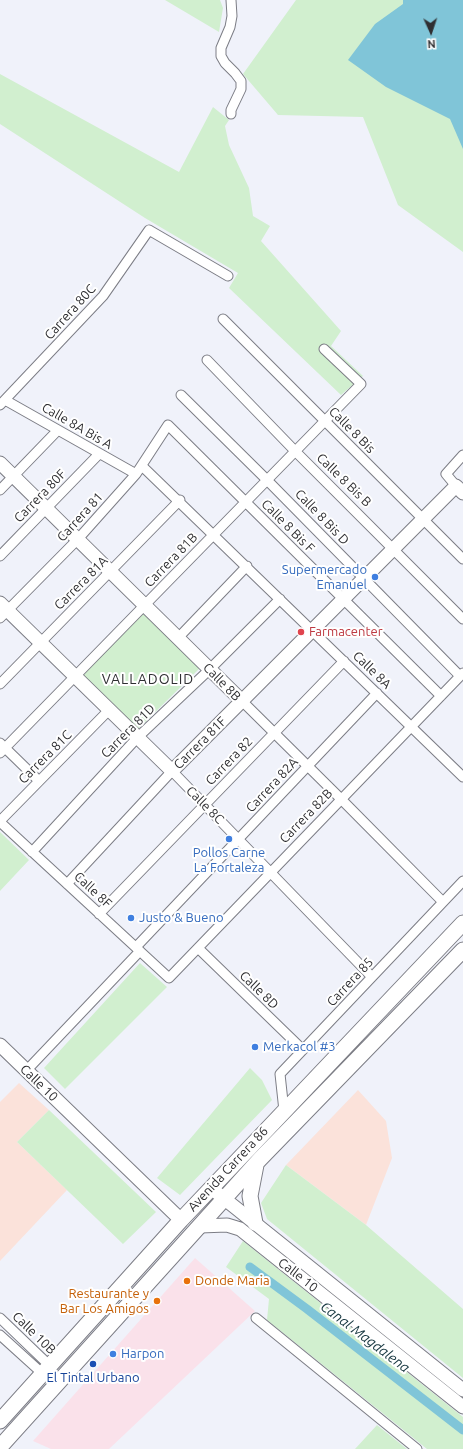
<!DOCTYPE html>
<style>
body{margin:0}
#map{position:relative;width:463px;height:1449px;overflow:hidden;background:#f0f2fa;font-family:Ubuntu,sans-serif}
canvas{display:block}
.north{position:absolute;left:411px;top:12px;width:40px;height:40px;-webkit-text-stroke:3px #fff;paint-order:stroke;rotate:177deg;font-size:11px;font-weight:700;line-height:16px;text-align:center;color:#2f2f32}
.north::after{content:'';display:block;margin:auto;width:14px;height:18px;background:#2f2f32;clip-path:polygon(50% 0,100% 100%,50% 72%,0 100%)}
</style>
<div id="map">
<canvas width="463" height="1449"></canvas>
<div class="north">N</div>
</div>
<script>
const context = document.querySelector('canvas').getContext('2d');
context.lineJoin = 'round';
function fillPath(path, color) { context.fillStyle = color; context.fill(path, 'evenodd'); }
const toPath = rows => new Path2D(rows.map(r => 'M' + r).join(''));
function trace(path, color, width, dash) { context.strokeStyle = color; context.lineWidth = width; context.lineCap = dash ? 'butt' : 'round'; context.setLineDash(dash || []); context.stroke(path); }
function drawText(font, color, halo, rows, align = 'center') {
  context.font = font + ' Ubuntu,sans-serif'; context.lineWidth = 4; context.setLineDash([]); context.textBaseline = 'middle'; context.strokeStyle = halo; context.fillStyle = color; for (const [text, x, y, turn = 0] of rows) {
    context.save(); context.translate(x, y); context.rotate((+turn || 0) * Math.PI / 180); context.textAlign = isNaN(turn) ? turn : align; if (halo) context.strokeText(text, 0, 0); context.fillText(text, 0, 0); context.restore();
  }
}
fillPath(toPath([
 [19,1083,49,1110,17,1142,67,1190,0,1261,0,1102],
 [358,1090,386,1121,392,1158,366,1225,286,1165]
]), '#fbe2da');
fillPath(toPath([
 [195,1258,255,1311,109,1449,51,1449,33,1441]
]), '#fae1ea');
fillPath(toPath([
 [165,0,220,0,223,8,219,32],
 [296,0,463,0,463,252,398,205,363,117,278,115,243,74],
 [0,74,179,172,213,107,229,120,225,126,229,145,249,188,253,216,270,226,261,241,341,331,331,346,363,376,341,395,229,288,238,273,145,218,0,124],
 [144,612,200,668,137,730,81,674],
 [0,832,29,860,0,891],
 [140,963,167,987,65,1089,44,1068],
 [250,1068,262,1080,272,1100,180,1195,157,1178],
 [49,1110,156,1212,123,1244,17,1142],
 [286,1165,366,1225,463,1309,463,1378,267,1219,261,1203],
 [243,1241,463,1417,463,1449,427,1449,267,1320,269,1299,226,1267],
 [377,1425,407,1449,355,1449]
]), '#d1efcf');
fillPath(toPath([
 [403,0,463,0,463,149,450,119,386,87,348,60,375,24,403,4]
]), '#80c5d8');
trace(toPath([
 [250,1267,307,1309,463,1430]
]), '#80c5d8', 9);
const street = toPath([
 [231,0,232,16,230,27,221,48,221,56,225,63,235,73,241,81,241,89,231,110,231,114],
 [223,319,463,559],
 [207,360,295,451,463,619],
 [181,395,267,480,460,676],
 [5,400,136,474],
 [0,405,103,296,149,230,228,276],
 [142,466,463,777],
 [456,486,446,474,463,455],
 [0,490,58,430],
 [0,556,99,454],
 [0,618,78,539,136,474,168,425,441,696],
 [178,638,247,566],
 [0,684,180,500],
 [242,701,341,799,443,902],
 [0,743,39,781],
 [0,753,361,384,324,349],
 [0,821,109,710],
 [0,822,169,978,463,673],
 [32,852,137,738,210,669,280,599],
 [67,884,172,771,372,977],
 [99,914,344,661],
 [136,947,377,693],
 [198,948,303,1050],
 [26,1071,140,951],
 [284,1111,280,1074,463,881],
 [0,1318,50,1366],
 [256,1318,417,1449],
 [0,1335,43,1374]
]);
const secondary = toPath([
 [0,463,242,701],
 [0,603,172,771,456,486,463,493],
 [0,1045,181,1220],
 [211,1188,463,1390],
 [200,1226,227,1225,240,1229,463,1407]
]);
const primary = toPath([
 [255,1223,250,1196,256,1165],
 [0,1421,181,1220,463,923],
 [0,1447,260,1159,463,950]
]);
trace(street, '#7c7d85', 11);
trace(secondary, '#7c7d85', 15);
trace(primary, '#7c7d85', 17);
trace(street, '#fff', 9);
trace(secondary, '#fff', 13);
trace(primary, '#fff', 15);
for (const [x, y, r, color] of [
 [375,577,4,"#3f7fe0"],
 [301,632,4,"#e0444e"],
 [229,839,4,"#3f7fe0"],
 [131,918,4,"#3f7fe0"],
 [255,1047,4,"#3f7fe0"],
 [187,1281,4,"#e8710a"],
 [157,1301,4,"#e8710a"],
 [113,1354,4,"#3f7fe0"],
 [93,1364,4,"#1a4fb4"]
]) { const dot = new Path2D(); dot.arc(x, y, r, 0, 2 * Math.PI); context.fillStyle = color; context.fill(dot); trace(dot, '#fff', 1.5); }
drawText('13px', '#2f2f32', '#fff', [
 ["Carrera 80C",70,312,-48],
 ["Calle 8A Bis A",77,426,30],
 ["Calle 8 Bis",352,430,45],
 ["Calle 8 Bis B",344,480,44],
 ["Carrera 80F",40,496,-46],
 ["Carrera 81",80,517,-48],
 ["Calle 8 Bis D",322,517,46],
 ["Calle 8 Bis F",288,526,45],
 ["Carrera 81B",171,560,-46],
 ["Carrera 81A",81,583,-45],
 ["Calle 8A",372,670,44],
 ["Calle 8B",222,682,45],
 ["Carrera 81D",128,731,-45],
 ["Carrera 81F",200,743,-45],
 ["Carrera 81C",45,757,-45],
 ["Carrera 82",229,761,-46],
 ["Carrera 82A",272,785,-47],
 ["Calle 8C",205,805,45],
 ["Carrera 82B",306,816,-46],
 ["Calle 8F",93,890,43],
 ["Carrera 85",350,982,-47],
 ["Calle 8D",259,990,44],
 ["Calle 10",39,1083,44],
 ["Avenida Carrera 86",228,1169,-47],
 ["Calle 10",298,1275,38],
 ["Calle 10B",34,1333,44]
]);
drawText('13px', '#366cbe', '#fff', [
 ["Supermercado",367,570,"right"],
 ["Emanuel",367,585,"right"],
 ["Pollos Carne",229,853,"center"],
 ["La Fortaleza",229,868,"center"],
 ["Justo & Bueno",139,918],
 ["Merkacol #3",263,1047],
 ["Harpon",121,1354]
], 'left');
drawText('13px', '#be3a42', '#fff', [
 ["Farmacenter",309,632]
], 'left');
drawText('13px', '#c56008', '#fff', [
 ["Donde Maria",195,1281],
 ["Restaurante y",149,1294,"right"],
 ["Bar Los Amigos",149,1309,"right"]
], 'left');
drawText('13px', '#164399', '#fff', [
 ["El Tintal Urbano",93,1378]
]);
context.letterSpacing = '1px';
drawText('14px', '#2f2f32', '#fff', [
 ["VALLADOLID",148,679]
]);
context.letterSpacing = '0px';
drawText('italic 14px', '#14353e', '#fff', [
 ["Canal Magdalena",365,1337,37]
]);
</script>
